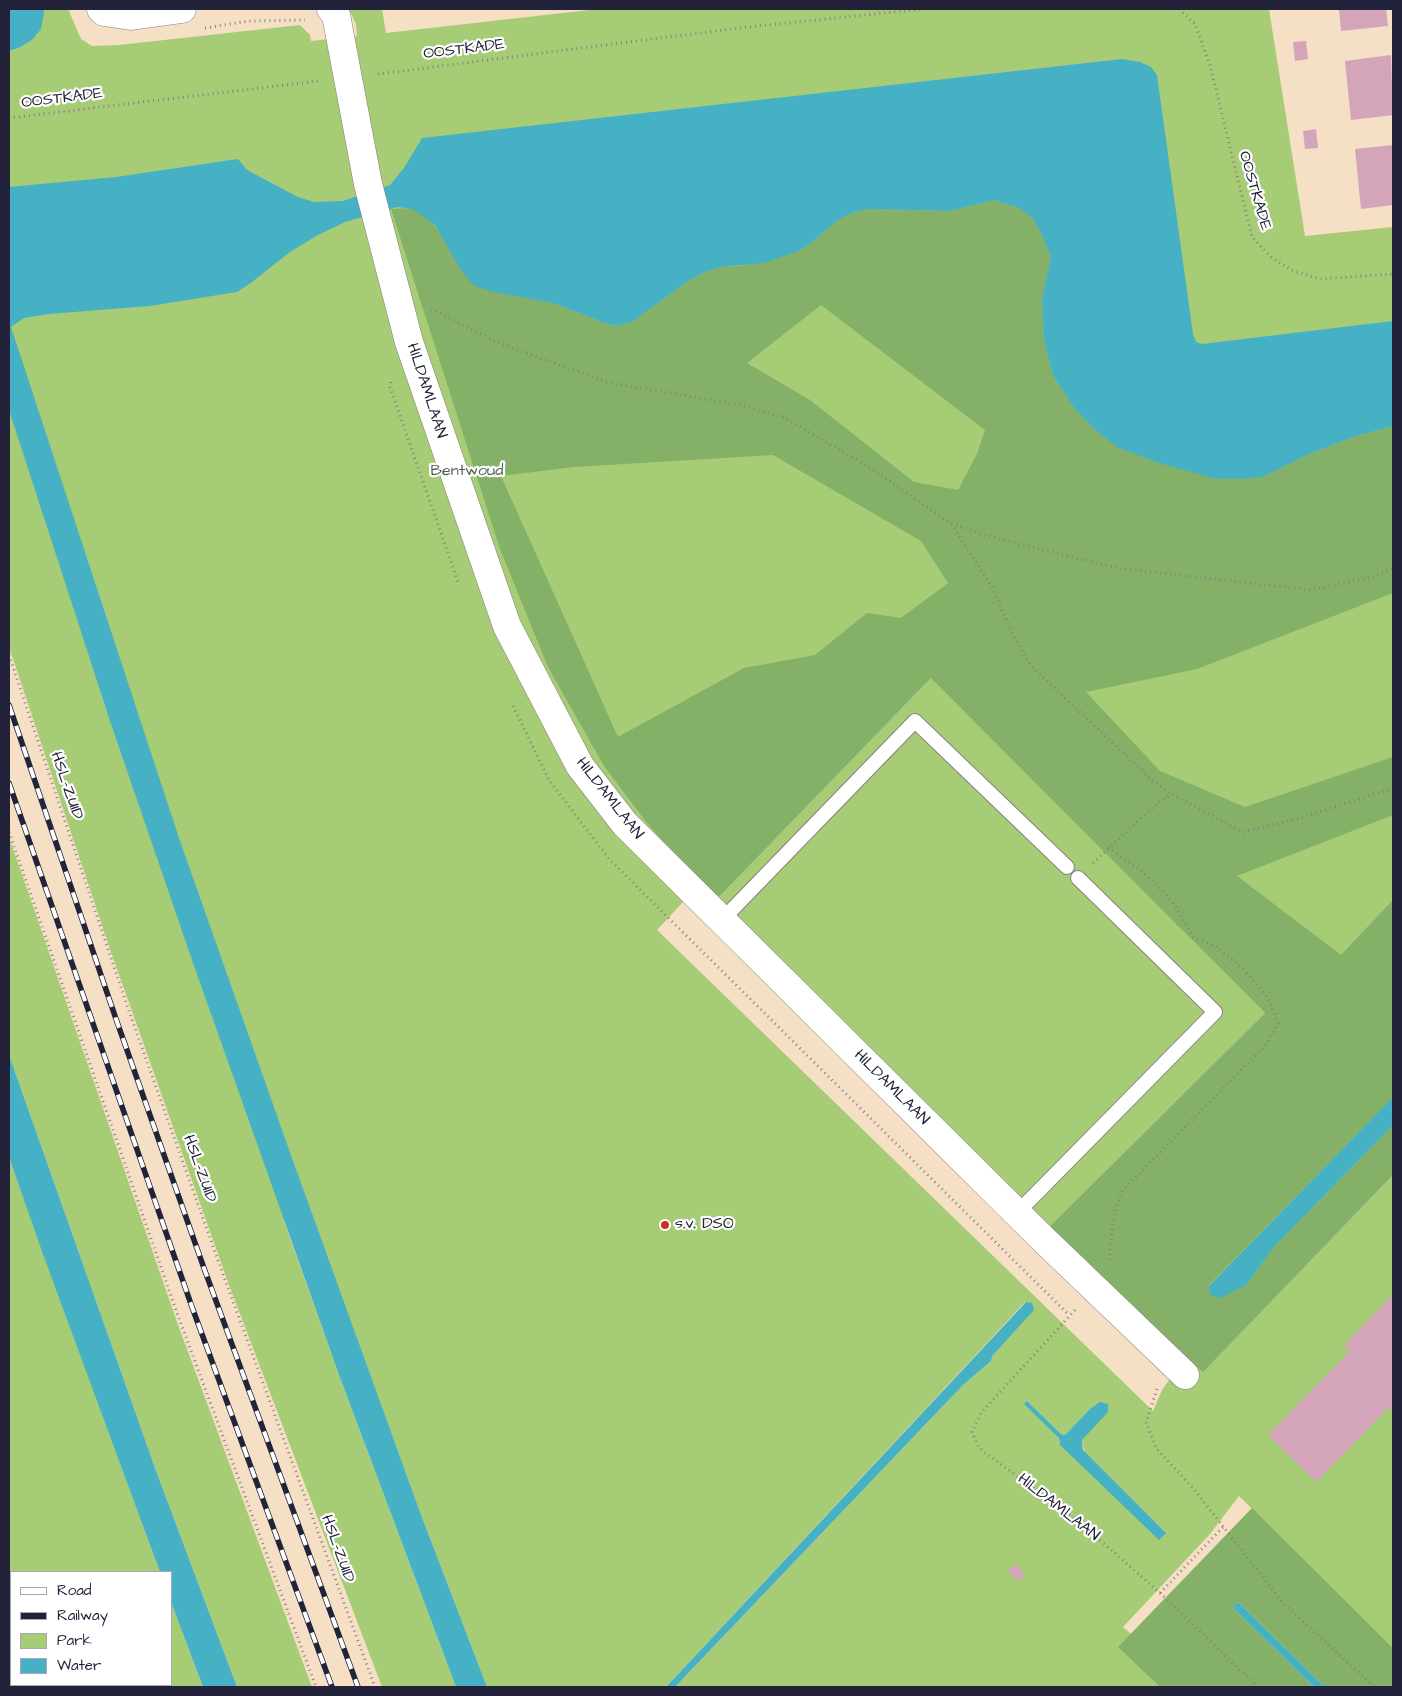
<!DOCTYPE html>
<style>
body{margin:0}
#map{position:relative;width:1402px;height:1696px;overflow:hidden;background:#f5dfc5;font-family:"Architects Daughter",sans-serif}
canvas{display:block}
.frame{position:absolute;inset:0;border:10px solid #22223b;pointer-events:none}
.legend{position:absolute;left:10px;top:1571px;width:162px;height:115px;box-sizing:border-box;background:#fff;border:1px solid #a7a7b1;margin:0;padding:6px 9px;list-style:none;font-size:15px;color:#22223b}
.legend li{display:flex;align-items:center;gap:10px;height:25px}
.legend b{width:25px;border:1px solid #a7a7b1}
</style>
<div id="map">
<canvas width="1402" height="1696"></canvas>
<div class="frame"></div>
<ul class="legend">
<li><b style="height:6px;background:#fff"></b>Road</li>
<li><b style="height:6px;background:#22223b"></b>Railway</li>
<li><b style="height:14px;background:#a6cc76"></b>Park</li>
<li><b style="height:14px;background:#46b1c4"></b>Water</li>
</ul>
</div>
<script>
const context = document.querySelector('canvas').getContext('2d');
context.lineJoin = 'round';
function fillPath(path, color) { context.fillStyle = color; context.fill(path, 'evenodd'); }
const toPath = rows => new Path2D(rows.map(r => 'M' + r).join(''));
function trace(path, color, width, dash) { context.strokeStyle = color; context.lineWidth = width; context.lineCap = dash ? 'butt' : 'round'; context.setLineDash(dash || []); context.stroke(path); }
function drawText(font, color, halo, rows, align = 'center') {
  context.font = font + ' "Architects Daughter",sans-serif'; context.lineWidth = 4.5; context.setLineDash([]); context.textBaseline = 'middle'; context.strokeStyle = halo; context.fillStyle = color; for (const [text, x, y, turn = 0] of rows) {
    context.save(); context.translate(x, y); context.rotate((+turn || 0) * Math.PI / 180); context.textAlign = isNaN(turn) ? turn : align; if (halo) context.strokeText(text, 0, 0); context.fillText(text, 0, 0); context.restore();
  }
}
fillPath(toPath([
 [44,9,68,9,81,39,92,46,119,45,300,25,310,35,311,41,357,36,356,24,349,9,382,9,386,33,598,9,1269,9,1305,236,1393,227,1393,1155,1202,1354,1071,1220,1271,1018,1179,927,1265,1013,1047,1229,718,898,930,679,708,875,657,930,1153,1411,1162,1390,1172,1376,1185,1375,1195,1364,1203,1371,1393,1175,1393,1648,1239,1496,1210,1534,1123,1627,1131,1634,1119,1647,1160,1687,675,1687,963,1385,991,1361,993,1355,1029,1302,1025,1302,666,1687,487,1687,420,1512,306,1199,284,1221,339,1375,456,1687,382,1687,229,1285,111,952,9,647,9,51,19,48,32,40,44,13],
 [1027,1401,1061,1434,1065,1435,1090,1409,1090,1430,1082,1440,1085,1454,1166,1533,1059,1442,1059,1438],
 [9,837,177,1322,312,1687,237,1687,155,1468,9,1055],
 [9,1157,160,1572,11,1572,11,1685,171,1685,171,1602,203,1687,9,1687]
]), '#a6cc76');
fillPath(toPath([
 [994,200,1019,208,1032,217,1042,235,1051,257,1042,299,1044,340,1053,376,1074,408,1095,430,1263,477,1309,454,1356,436,1393,426,1393,593,1197,669,1086,692,1160,771,1245,807,1393,757,1393,815,1237,876,1341,955,1393,900,1393,1097,1208,1286,1209,1291,1246,1285,1274,1247,1393,1125,1393,1175,1203,1372,1047,1229,1265,1013,931,678,718,898,688,870,647,823,604,766,548,667,500,549,391,209,413,208,429,219,444,238,459,267,533,298,553,303,605,323,618,326,632,322,688,281,705,272,721,267,740,266,810,244,838,220,857,211,870,209,950,211],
 [821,305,985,430,977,454,958,490,914,482,810,400,747,363],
 [773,455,921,541,948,583,901,618,867,613,815,655,744,668,618,737,501,476,574,467],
 [1252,1508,1393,1648,1393,1687,1325,1687,1238,1602,1233,1608,1314,1687,1160,1687,1118,1647]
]), '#84b067');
fillPath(toPath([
 [9,9,44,9,44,13,41,29,32,40,19,48,9,51],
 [1122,59,1140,62,1151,67,1157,75,1193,334,1196,342,1202,344,1393,321,1393,426,1356,436,1309,454,1263,477,1237,479,1212,478,1159,463,1119,448,1095,430,1074,408,1053,376,1044,340,1042,299,1051,257,1042,235,1032,217,1019,208,994,200,950,211,870,209,857,211,838,220,810,244,798,251,765,263,721,267,705,272,688,281,632,322,618,326,605,323,553,303,493,292,473,285,459,267,435,225,413,209,397,207,345,222,318,235,290,252,252,282,237,292,150,306,49,314,24,318,11,327,180,841,293,1161,420,1512,487,1687,456,1687,339,1375,193,963,111,724,9,410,9,187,116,177,238,159,247,170,298,197,314,202,343,201,390,185,404,168,422,138],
 [9,1055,155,1468,237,1687,203,1687,171,1602,171,1572,160,1572,44,1257,9,1157],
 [1393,1097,1393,1125,1274,1247,1246,1285,1224,1296,1218,1298,1211,1295,1208,1287],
 [1026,1302,1032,1303,1034,1310,993,1355,991,1361,963,1385,675,1687,666,1687],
 [1027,1401,1061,1434,1065,1435,1090,1409,1100,1402,1108,1404,1108,1412,1082,1440,1083,1450,1166,1533,1159,1540,1060,1445,1059,1438,1024,1404],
 [1238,1602,1325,1687,1314,1687,1233,1608]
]), '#46b1c4');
fillPath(toPath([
 [1339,9,1386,9,1388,26,1341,31],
 [1306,41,1308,59,1295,61,1293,42],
 [1391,55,1393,115,1351,120,1345,61],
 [1316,129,1318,148,1305,149,1303,131],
 [1393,145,1393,205,1361,209,1355,149],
 [1393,1295,1393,1412,1389,1407,1316,1482,1268,1435,1350,1351,1344,1345],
 [1015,1564,1025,1574,1018,1581,1008,1571]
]), '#d4a4bb');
const service = toPath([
 [722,920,915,721,1067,867],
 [1017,1213,1215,1012,1078,878]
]);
const minor = toPath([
 [101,9,104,12,131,16,182,9],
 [331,9,336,15,368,184,409,342,507,626,580,766,625,824,1043,1239,1185,1375]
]);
trace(service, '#8c8080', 16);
trace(minor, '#8c8080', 29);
trace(toPath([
 [1179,9,1195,24,1210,65,1252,237,1271,257,1291,270,1320,279,1393,274],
 [205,28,249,21,305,20],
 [378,74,739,28,923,9],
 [9,118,319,81],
 [431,309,501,344,610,383,736,404,783,417,866,465,950,523,988,536,1117,568,1311,590,1372,577,1393,569],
 [391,382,390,387,458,582],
 [951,524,991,585,1013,635,1031,666,1152,780,1171,794,1243,832,1301,818,1393,788],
 [9,655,130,1014,220,1266,375,1687],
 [513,706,549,780,609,859,1069,1315],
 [9,832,177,1313,316,1687],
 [1108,848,1142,871,1161,889,1174,904,1193,937,1216,947,1242,968,1268,998,1278,1023,1266,1045,1121,1192,1113,1220,1109,1263],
 [1093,863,1153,807,1171,794],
 [1075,1310,981,1413,972,1432,979,1448,1083,1525,1160,1593,1258,1687],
 [1157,1389,1146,1422,1156,1448,1193,1488,1283,1603,1374,1687],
 [1160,1593,1223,1527]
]), '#8c8080', 3, [1, 4]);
trace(service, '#fff', 14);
trace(minor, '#fff', 28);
const rail = toPath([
 [9,705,116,1019,205,1271,358,1687],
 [9,783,192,1307,332,1687]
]);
trace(rail, '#22223b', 5.5);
trace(rail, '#fff', 4, [11]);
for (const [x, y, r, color] of [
 [665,1225,5,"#c8321e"]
]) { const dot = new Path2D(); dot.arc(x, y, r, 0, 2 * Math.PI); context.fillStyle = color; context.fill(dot); trace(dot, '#fff', 2); }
drawText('16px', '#22223b', '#fff', [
 ["OOSTKADE",464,50,-7],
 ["OOSTKADE",62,99,-7],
 ["OOSTKADE",1254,191,74],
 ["HILDAMLAAN",426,391,72],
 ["HSL-ZUID",66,786,71],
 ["HILDAMLAAN",609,799,52],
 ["HILDAMLAAN",891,1088,45],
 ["HSL-ZUID",199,1169,70],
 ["HILDAMLAAN",1058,1508,38],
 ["HSL-ZUID",337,1549,70]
]);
drawText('16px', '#505e50', '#fff', [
 ["Bentwoud",467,472]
]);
drawText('16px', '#22223b', '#fff', [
 ["s.v. DSO",675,1225]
], 'left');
</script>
